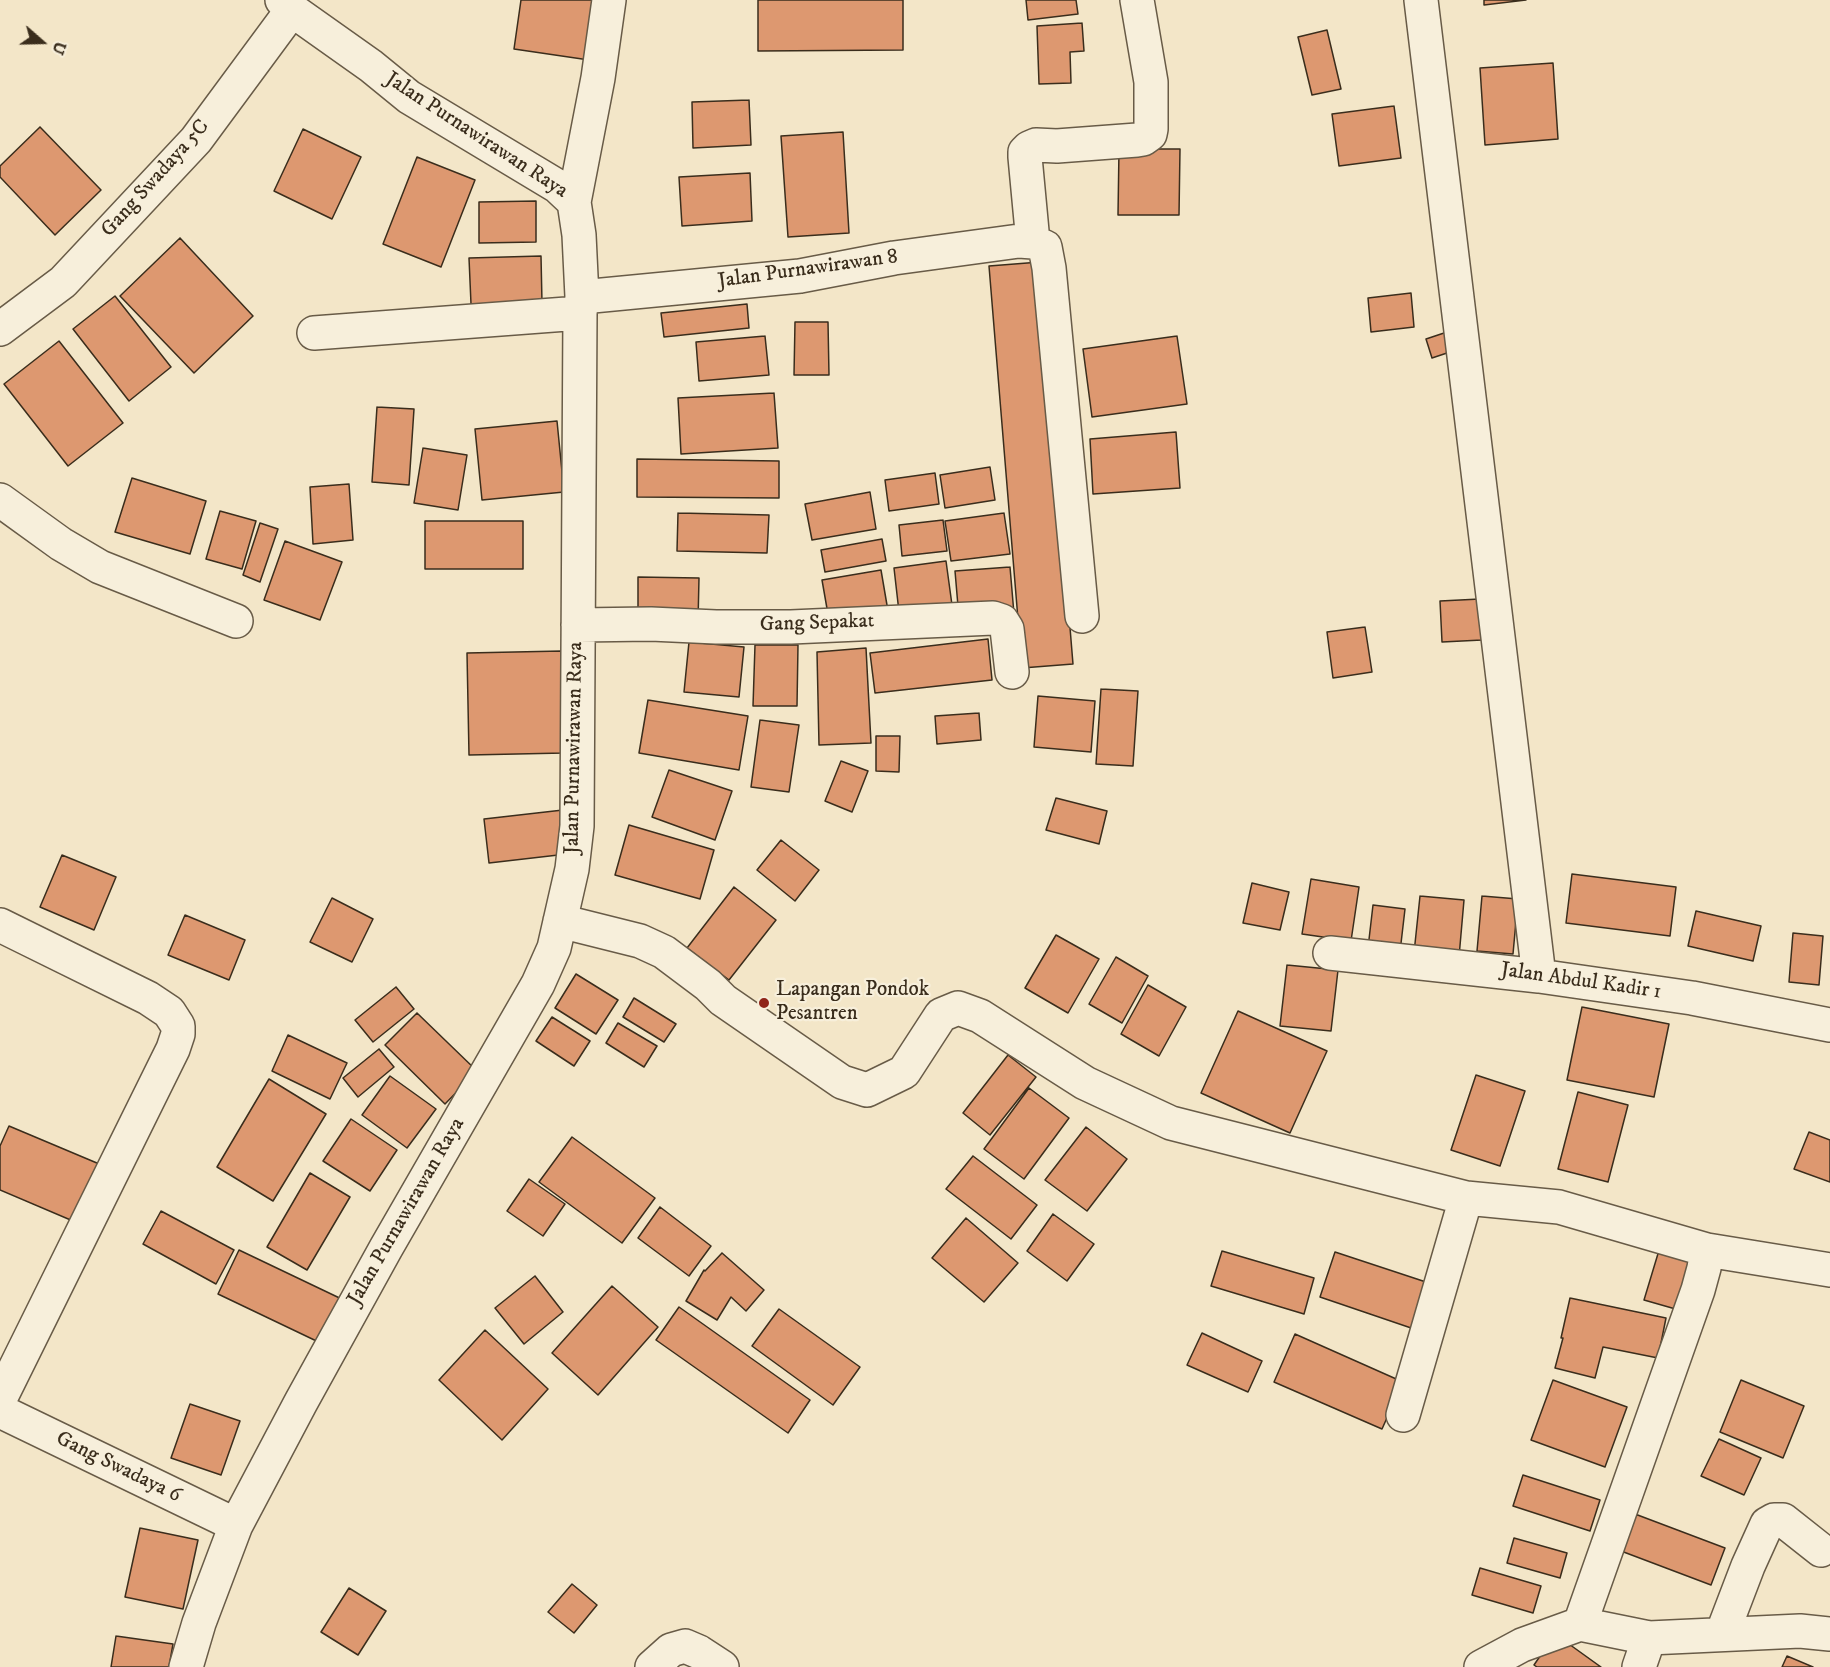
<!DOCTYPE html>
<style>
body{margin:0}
#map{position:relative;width:1830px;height:1667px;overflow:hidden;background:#f3e6c8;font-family:"IM FELL DW Pica",serif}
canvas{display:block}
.north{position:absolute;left:12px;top:12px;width:60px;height:60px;-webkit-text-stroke:4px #f7efdb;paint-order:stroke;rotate:110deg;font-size:16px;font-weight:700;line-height:24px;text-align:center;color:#3a2d1c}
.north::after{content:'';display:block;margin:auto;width:21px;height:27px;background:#3a2d1c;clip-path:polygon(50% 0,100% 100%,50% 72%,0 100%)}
</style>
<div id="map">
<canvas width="1830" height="1667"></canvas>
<div class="north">U</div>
</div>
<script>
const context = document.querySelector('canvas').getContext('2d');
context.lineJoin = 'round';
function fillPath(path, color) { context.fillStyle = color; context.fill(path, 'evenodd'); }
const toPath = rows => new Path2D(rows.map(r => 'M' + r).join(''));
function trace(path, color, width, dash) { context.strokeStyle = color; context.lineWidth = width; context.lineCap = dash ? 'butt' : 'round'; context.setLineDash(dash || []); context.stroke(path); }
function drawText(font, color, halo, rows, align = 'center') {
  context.font = font + ' "IM FELL DW Pica",serif'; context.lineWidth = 4.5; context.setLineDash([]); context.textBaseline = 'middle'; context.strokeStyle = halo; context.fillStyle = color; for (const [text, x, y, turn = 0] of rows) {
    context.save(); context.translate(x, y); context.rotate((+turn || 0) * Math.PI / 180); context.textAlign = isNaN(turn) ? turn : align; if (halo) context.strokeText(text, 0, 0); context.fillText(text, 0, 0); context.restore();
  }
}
const building = toPath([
 [521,0,598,0,589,60,514,49,521,0],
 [758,0,903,0,903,50,758,51,758,0],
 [1026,0,1076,0,1078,14,1028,20,1026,0],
 [1484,0,1526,0,1484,5,1484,0],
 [1082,23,1084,51,1070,52,1071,83,1039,84,1037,26,1082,23],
 [1327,30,1341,89,1312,95,1298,37,1327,30],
 [1553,63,1558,139,1485,145,1480,68,1553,63],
 [749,100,751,145,693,148,692,102,749,100],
 [1394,106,1401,158,1339,166,1332,114,1394,106],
 [40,127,101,190,55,235,0,177,0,166,40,127],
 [303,129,361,157,332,219,274,191,303,129],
 [843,132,849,233,788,237,781,136,843,132],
 [1119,149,1180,149,1179,215,1118,215,1119,149],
 [417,157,475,180,441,267,383,244,417,157],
 [750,173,752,221,682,226,679,177,750,173],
 [536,201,536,242,479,243,479,202,536,201],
 [180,238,253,316,194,373,120,296,180,238],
 [541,256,542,303,471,304,469,258,541,256],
 [1040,262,1073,664,1022,668,989,266,1040,262],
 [1411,293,1414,327,1371,332,1368,298,1411,293],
 [115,296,171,367,129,401,73,329,115,296],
 [747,304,749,328,664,337,661,313,747,304],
 [795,322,828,322,829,375,794,375,795,322],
 [1450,331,1456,350,1432,358,1426,339,1450,331],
 [765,336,769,375,699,381,696,342,765,336],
 [1177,336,1187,404,1092,417,1083,349,1177,336],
 [59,341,123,423,68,466,4,384,59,341],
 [774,393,778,448,681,454,678,398,774,393],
 [377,407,414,409,409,485,372,482,377,407],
 [557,421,564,492,482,500,475,429,557,421],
 [1176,432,1180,488,1093,494,1090,439,1176,432],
 [423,448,467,455,458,510,414,503,423,448],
 [637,459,779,461,779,498,637,497,637,459],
 [990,467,995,500,945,508,940,475,990,467],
 [935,473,939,504,889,511,885,480,935,473],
 [132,478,206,501,190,554,115,532,132,478],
 [349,484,353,540,313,544,310,487,349,484],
 [870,492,876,529,812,540,805,504,870,492],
 [220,511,256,521,242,569,206,559,220,511],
 [678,513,769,515,767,553,677,551,678,513],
 [1004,513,1010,554,951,561,945,521,1004,513],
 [943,520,947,551,902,556,899,525,943,520],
 [425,521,523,521,523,569,425,569,425,521],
 [260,523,278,529,260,582,243,575,260,523],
 [882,539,886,561,825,572,821,550,882,539],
 [285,541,342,562,320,620,264,600,285,541],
 [946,561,952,605,899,612,894,568,946,561],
 [1010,567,1014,614,959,618,955,571,1010,567],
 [881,570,888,611,829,620,822,580,881,570],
 [638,577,699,578,698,622,638,622,638,577],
 [1480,599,1482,640,1442,642,1440,601,1480,599],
 [1365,627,1372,672,1333,678,1327,632,1365,627],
 [988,639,992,680,875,693,870,653,988,639],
 [689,642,744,647,739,697,684,692,689,642],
 [755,645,798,645,797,706,753,706,755,645],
 [866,648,871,743,819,745,817,652,866,648],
 [562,651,564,753,469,755,467,653,562,651],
 [1101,689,1138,691,1133,766,1096,764,1101,689],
 [1038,696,1095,701,1091,752,1034,747,1038,696],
 [648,700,748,716,739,770,639,753,648,700],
 [979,713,981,740,937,744,935,716,979,713],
 [760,720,799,725,789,792,751,787,760,720],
 [876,736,900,736,899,772,876,771,876,736],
 [841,761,868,771,852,812,825,801,841,761],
 [669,770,732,791,715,840,652,817,669,770],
 [1056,798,1107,811,1099,844,1046,830,1056,798],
 [563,810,567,854,489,863,484,819,563,810],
 [629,825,714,850,700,899,615,875,629,825],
 [781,840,819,870,795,901,757,870,781,840],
 [62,855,116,877,94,930,40,907,62,855],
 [1572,874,1676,887,1670,936,1566,923,1572,874],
 [1311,879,1359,887,1351,941,1302,934,1311,879],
 [1252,883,1289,892,1280,930,1243,923,1252,883],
 [734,887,776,920,729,980,687,948,734,887],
 [1420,896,1464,900,1459,957,1414,953,1420,896],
 [1482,896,1518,899,1513,954,1477,951,1482,896],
 [332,898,373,919,352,962,310,942,332,898],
 [1373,905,1405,909,1400,952,1368,948,1373,905],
 [1696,911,1761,926,1753,961,1688,946,1696,911],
 [185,915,245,940,229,980,168,955,185,915],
 [1793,933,1823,936,1819,985,1789,982,1793,933],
 [1056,935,1099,959,1068,1013,1025,988,1056,935],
 [1116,957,1148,976,1122,1023,1089,1004,1116,957],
 [1287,965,1338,970,1331,1031,1280,1026,1287,965],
 [576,974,618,1000,596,1034,555,1008,576,974],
 [1148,985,1186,1007,1159,1056,1121,1034,1148,985],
 [396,987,414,1009,373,1042,355,1020,396,987],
 [634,998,676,1024,664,1042,623,1017,634,998],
 [1582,1007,1669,1024,1654,1097,1567,1080,1582,1007],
 [1238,1011,1327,1051,1290,1133,1201,1093,1238,1011],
 [417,1013,477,1071,445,1104,385,1045,417,1013],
 [552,1017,590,1041,574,1066,536,1041,552,1017],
 [618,1023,657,1046,644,1067,606,1043,618,1023],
 [288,1035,347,1063,330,1099,272,1071,288,1035],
 [379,1049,394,1067,358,1097,343,1078,379,1049],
 [1008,1055,1036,1077,990,1135,963,1113,1008,1055],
 [1476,1075,1525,1091,1500,1166,1451,1150,1476,1075],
 [390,1076,436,1109,407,1148,362,1115,390,1076],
 [269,1079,326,1114,273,1201,217,1167,269,1079],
 [1029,1088,1069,1118,1024,1179,984,1149,1029,1088],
 [1578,1092,1628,1105,1608,1182,1558,1169,1578,1092],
 [351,1119,397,1150,370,1191,323,1161,351,1119],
 [9,1126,104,1166,80,1224,0,1190,0,1146,9,1126],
 [1086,1127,1127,1159,1087,1211,1045,1180,1086,1127],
 [1809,1132,1830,1140,1830,1182,1794,1169,1809,1132],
 [572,1137,655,1198,622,1243,539,1182,572,1137],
 [973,1156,1037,1205,1011,1239,946,1189,973,1156],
 [310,1173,350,1197,307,1270,267,1247,310,1173],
 [529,1179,565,1204,543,1236,507,1211,529,1179],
 [660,1207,711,1246,689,1276,638,1238,660,1207],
 [161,1211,234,1250,216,1284,143,1244,161,1211],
 [1053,1214,1094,1244,1067,1281,1027,1251,1053,1214],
 [966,1218,1018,1263,984,1302,932,1258,966,1218],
 [1660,1247,1702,1259,1686,1312,1644,1300,1660,1247],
 [239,1250,350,1303,329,1347,218,1294,239,1250],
 [1222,1251,1314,1278,1304,1314,1211,1286,1222,1251],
 [1335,1252,1432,1284,1417,1330,1320,1297,1335,1252],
 [722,1253,764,1290,746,1311,731,1297,717,1320,686,1301,704,1270,705,1271,722,1253],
 [535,1276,563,1312,524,1344,495,1308,535,1276],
 [612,1286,658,1327,598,1395,552,1353,612,1286],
 [1570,1298,1666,1318,1658,1358,1603,1347,1595,1378,1555,1368,1563,1338,1561,1338,1570,1298],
 [679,1307,810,1400,788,1433,656,1340,679,1307],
 [779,1309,860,1367,833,1405,752,1346,779,1309],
 [485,1330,548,1389,502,1440,439,1380,485,1330],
 [1202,1333,1262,1361,1248,1392,1187,1365,1202,1333],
 [1295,1334,1403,1382,1382,1429,1274,1382,1295,1334],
 [1553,1380,1627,1407,1605,1467,1531,1440,1553,1380],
 [1741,1380,1804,1406,1783,1458,1720,1432,1741,1380],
 [190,1404,240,1421,221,1475,171,1458,190,1404],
 [1719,1439,1761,1458,1744,1495,1701,1476,1719,1439],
 [1523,1475,1600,1500,1590,1531,1513,1506,1523,1475],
 [1635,1514,1725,1548,1711,1585,1621,1551,1635,1514],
 [140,1528,198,1540,183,1609,125,1597,140,1528],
 [1514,1538,1567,1553,1560,1578,1507,1563,1514,1538],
 [1480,1568,1541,1586,1533,1613,1472,1595,1480,1568],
 [572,1584,597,1605,574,1633,548,1612,572,1584],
 [349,1588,386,1611,358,1655,321,1632,349,1588],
 [1555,1634,1601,1667,1537,1667,1534,1665,1555,1634],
 [116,1636,173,1644,169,1667,111,1667,116,1636],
 [1787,1656,1813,1667,1782,1667,1787,1656]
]);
fillPath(building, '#dd9870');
trace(building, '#3a2d1c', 1.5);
const minor = toPath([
 [1421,0,1539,976],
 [574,202,598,78,609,0],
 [1033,242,1025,157,1025,152,1029,148,1036,145,1057,146,1137,140,1143,139,1150,134,1151,129,1151,82,1137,0],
 [582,297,800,276,894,258,1019,241,1033,242,1045,247,1049,268,1082,616],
 [0,329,63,282,196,140,292,10],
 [314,333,580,313],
 [0,500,61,544,100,567,236,621],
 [578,625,651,624,716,627,791,627,993,618,1002,621,1007,629,1012,672],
 [560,921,640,941,664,952,708,985,723,1000,842,1082,867,1090,904,1072,941,1015,958,1008,980,1016,1085,1083,1171,1123,1466,1198,1559,1207,1707,1250,1704,1268,1698,1290,1580,1624],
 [0,925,148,998,169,1012,178,1026,178,1034,173,1049,0,1399],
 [1330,953,1539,976,1692,998,1830,1025],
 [1707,1250,1830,1270],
 [0,1411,236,1525],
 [1403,1415,1466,1198],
 [1722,1634,1748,1566,1767,1524,1774,1520,1783,1520,1821,1550],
 [186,1667,199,1623,236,1525,301,1402,386,1248,538,984,554,948,572,869,577,826,580,313,582,297,579,235,574,202,557,186,409,97,371,66,292,10,282,0],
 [652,1667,671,1650,685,1646,699,1652,722,1667],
 [1481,1667,1522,1645,1580,1624,1649,1638,1800,1631,1830,1634],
 [1639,1667,1649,1638]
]);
trace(minor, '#685b47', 36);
trace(minor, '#f7efdb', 33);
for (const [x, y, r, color] of [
 [764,1003,6,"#8f2418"]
]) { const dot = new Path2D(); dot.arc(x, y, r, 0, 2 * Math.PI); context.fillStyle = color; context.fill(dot); trace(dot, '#f7efdb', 2); }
drawText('21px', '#3a2d1c', '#f7efdb', [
 ["Jalan Purnawirawan Raya",476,136,33],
 ["Gang Swadaya 5C",156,179,-48],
 ["Jalan Purnawirawan 8",808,270,-8],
 ["Gang Sepakat",817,624,-2],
 ["Jalan Purnawirawan Raya",575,748,-89],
 ["Jalan Abdul Kadir 1",1581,982,8],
 ["Jalan Purnawirawan Raya",407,1212,-60],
 ["Gang Swadaya 6",118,1468,26]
]);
drawText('21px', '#3a2d1c', '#f7efdb', [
 ["Lapangan Pondok",776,991],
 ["Pesantren",776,1015]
], 'left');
</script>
